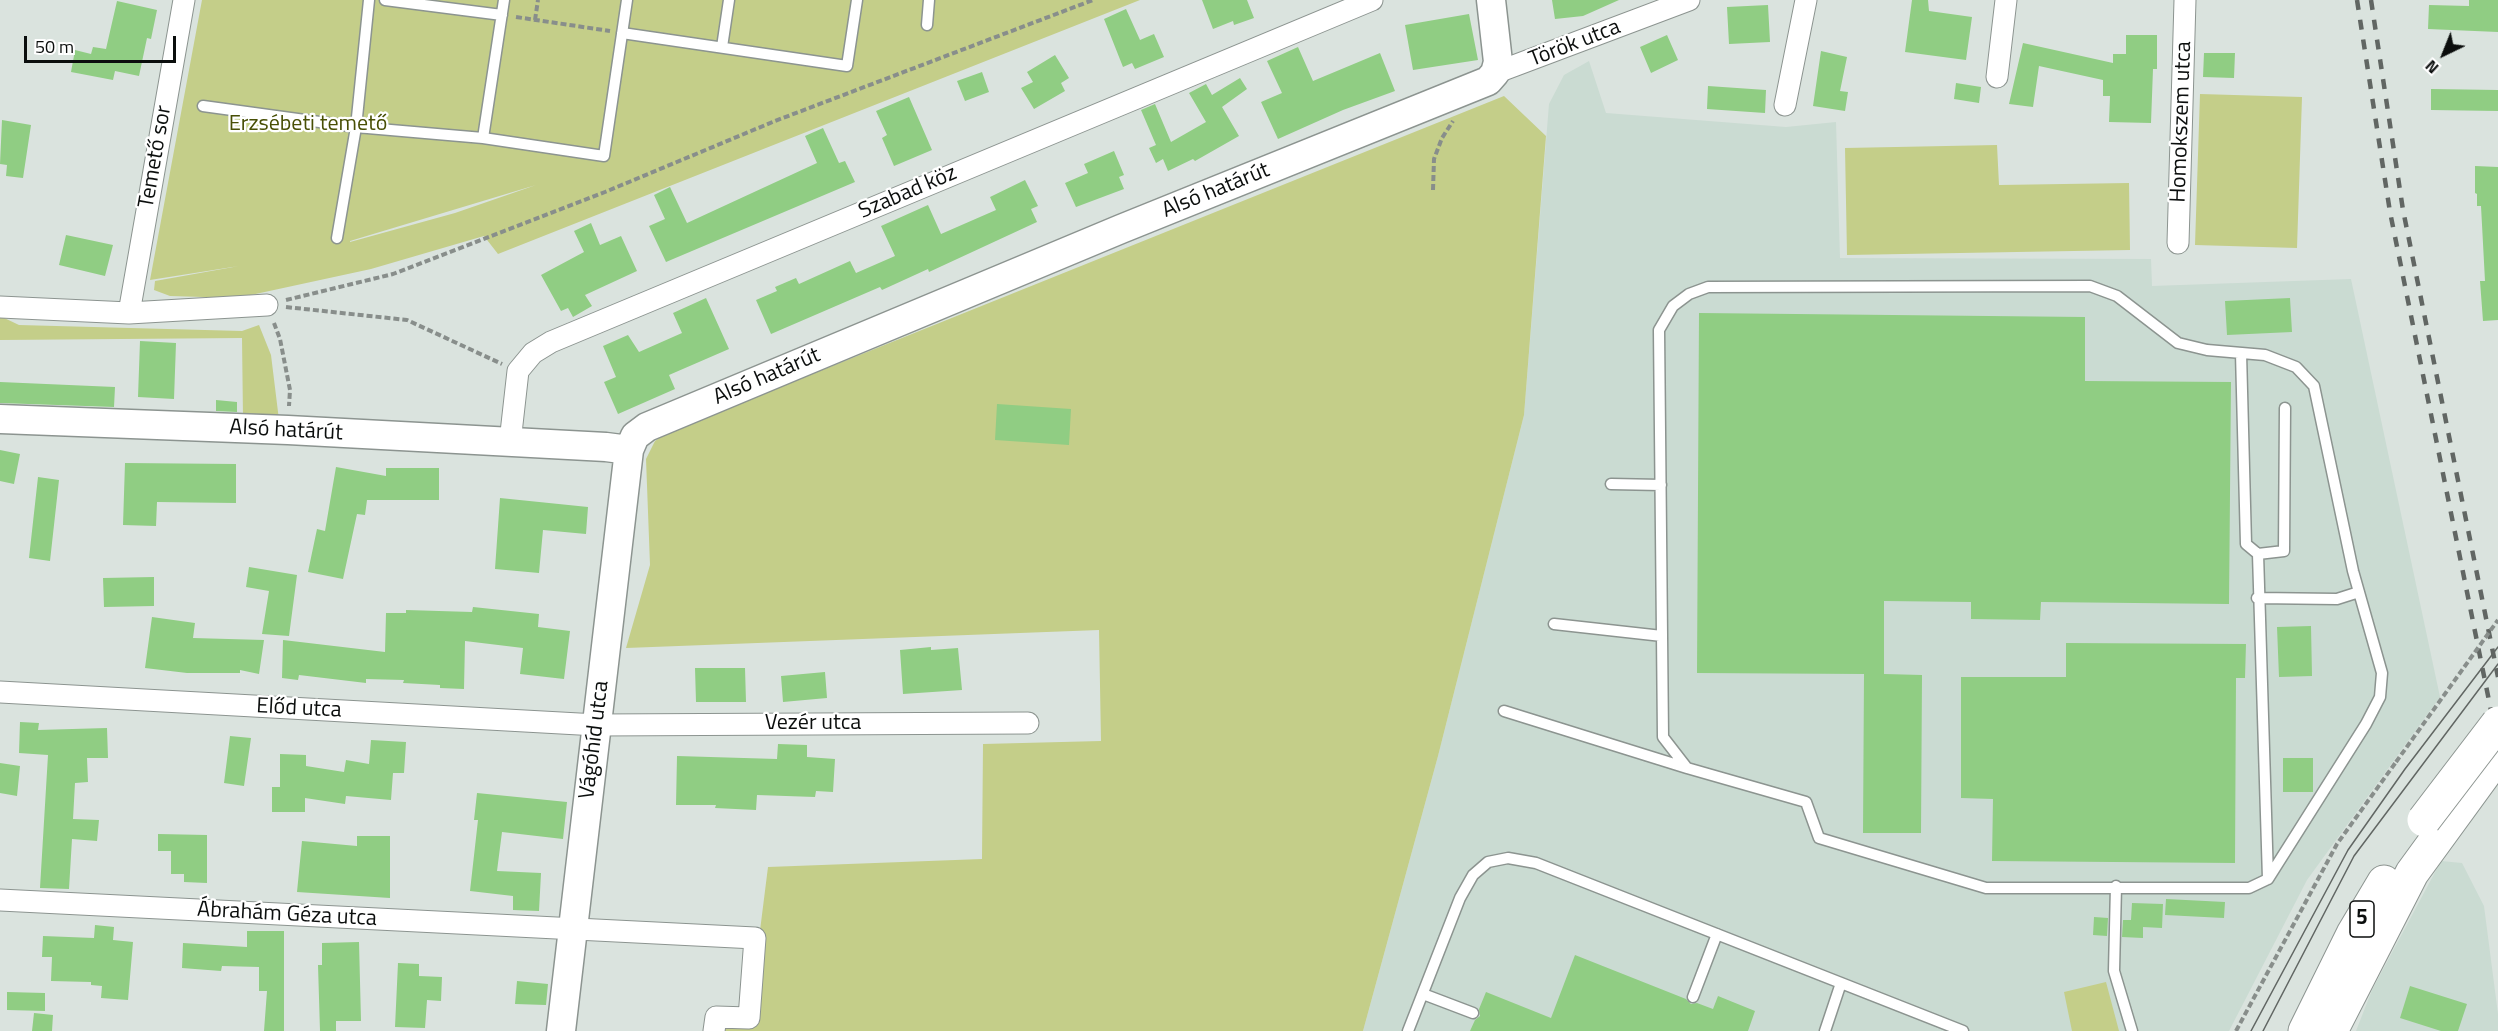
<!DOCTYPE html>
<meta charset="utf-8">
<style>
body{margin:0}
#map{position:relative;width:2498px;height:1031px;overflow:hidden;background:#dae3de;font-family:"Titillium Web",sans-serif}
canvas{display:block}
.north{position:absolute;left:2414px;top:24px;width:60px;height:60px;-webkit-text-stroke:4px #fff;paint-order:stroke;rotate:223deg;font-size:16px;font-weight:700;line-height:24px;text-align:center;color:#0b0e0d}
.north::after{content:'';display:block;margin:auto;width:21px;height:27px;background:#0b0e0d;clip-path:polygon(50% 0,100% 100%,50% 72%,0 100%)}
.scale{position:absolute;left:24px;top:36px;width:152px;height:27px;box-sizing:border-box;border:3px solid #0b0e0d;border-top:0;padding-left:8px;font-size:18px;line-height:21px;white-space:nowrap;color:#0b0e0d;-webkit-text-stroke:4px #fff;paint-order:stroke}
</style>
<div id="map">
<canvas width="2498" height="1031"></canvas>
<div class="north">N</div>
<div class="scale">50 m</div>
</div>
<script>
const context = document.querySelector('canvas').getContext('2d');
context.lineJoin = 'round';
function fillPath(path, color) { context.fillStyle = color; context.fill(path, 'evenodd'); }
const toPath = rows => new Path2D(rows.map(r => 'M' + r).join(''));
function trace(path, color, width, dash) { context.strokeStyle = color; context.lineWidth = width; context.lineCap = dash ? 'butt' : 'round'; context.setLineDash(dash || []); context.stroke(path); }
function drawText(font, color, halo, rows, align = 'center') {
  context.font = font + ' "Titillium Web",sans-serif'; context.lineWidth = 4.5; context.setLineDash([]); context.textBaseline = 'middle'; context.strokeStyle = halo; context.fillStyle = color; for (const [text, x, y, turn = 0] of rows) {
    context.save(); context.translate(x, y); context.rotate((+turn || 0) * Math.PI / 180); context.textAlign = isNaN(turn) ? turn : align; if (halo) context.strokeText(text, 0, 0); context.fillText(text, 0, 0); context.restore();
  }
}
fillPath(toPath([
 [1589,61,1606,113,1786,127,1836,122,1840,258,2151,259,2152,286,2351,279,2440,697,2307,880,2229,1031,1363,1031,1438,756,1524,415,1549,104,1564,75],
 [2441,861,2462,863,2484,906,2498,1014,2498,1031,2356,1031,2372,990]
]), '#cadbd2');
fillPath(toPath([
 [202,0,1140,0,498,254,484,236,371,269,237,298,170,296,154,290,155,281,239,266,150,280],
 [536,185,455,213,350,242,350,241],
 [2200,94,2302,97,2297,248,2195,245],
 [1504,96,1546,136,1524,415,1438,756,1363,1031,714,1031,749,1018,768,867,982,859,983,744,1101,741,1099,630,626,648,650,565,646,459,655,441,668,432],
 [1997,145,1999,185,2129,183,2130,250,1847,255,1845,148],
 [0,316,19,325,242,331,259,325,271,355,279,420,243,418,242,338,0,340],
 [2106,982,2119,1031,2072,1031,2064,992]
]), '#c4ce89');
fillPath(toPath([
 [1202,0,1247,0,1254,18,1234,25,1233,21,1213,29],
 [1552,0,1619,0,1583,16,1555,19],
 [1912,0,1928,0,1929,11,1972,17,1966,60,1905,52],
 [2469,0,2498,0,2498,32,2428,29,2429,5,2469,6],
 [117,1,157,10,151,39,147,38,139,76,115,71,113,80,71,72,75,50,91,54,93,47,106,49],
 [1768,5,1770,42,1729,44,1727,7],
 [1126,9,1140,40,1154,34,1164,57,1135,69,1132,63,1123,67,1104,19],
 [1469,14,1478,60,1413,70,1405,25],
 [1667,35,1678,60,1651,73,1640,47],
 [2126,35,2157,35,2157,69,2153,69,2151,123,2109,122,2110,96,2103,96,2103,80,2039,66,2033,107,2009,104,2023,43,2113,63,2113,54,2126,54],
 [1298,47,1313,81,1380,53,1395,91,1343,110,1278,139,1261,102,1282,93,1267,61],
 [1821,51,1847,57,1840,91,1848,92,1845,111,1813,106],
 [2204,53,2235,53,2234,78,2203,77],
 [1055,55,1069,78,1061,83,1065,91,1034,109,1021,88,1033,82,1027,72],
 [982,72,989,92,965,101,957,81],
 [1240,78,1247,89,1222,107,1239,136,1195,161,1193,159,1168,171,1163,159,1156,163,1149,148,1156,145,1141,110,1155,104,1171,142,1206,122,1189,93,1206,84,1212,95],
 [1956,83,1981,87,1979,103,1954,99],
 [1708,86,1766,90,1765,113,1707,109],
 [2431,89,2498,90,2498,111,2431,110],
 [909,97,932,150,894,166,882,138,887,135,876,111],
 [2,120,31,125,23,178,6,176,7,165,0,164],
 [823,128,839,163,845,161,855,182,666,262,649,226,665,219,654,195,670,187,687,223,817,163,805,136],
 [1114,151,1124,175,1119,177,1124,189,1076,207,1065,183,1088,173,1084,164],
 [2475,166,2498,167,2498,320,2483,321,2480,281,2485,281,2481,206,2477,206,2477,194,2475,193],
 [1025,180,1038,206,1031,209,1037,222,929,272,928,269,882,290,880,287,771,334,756,300,777,291,775,287,796,278,799,284,850,261,856,273,895,256,881,226,928,205,941,234,996,210,990,197],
 [591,223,600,245,621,236,637,271,585,295,592,306,573,317,568,308,561,311,541,275,584,252,574,231],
 [66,235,113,245,105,276,59,265],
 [706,298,729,349,669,375,675,389,618,414,604,382,616,377,603,346,628,335,639,352,682,333,673,313],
 [2290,298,2292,332,2227,335,2225,301],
 [1699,313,2085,317,2085,381,2231,382,2229,604,2041,602,2040,620,1971,619,1971,602,1884,601,1884,674,1922,675,1921,833,1863,833,1864,674,1697,673],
 [140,341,176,343,174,399,138,397],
 [0,382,115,387,114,407,0,403],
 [216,400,237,402,237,412,216,411],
 [997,404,1071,409,1069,445,995,440],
 [0,450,20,454,14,484,0,481],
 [125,463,236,464,236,503,157,502,156,526,123,525],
 [336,467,386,476,386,468,439,468,439,500,367,500,365,515,357,514,343,579,308,572,317,529,325,531],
 [38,477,59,480,50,561,29,558],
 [500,498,588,507,586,534,543,530,539,573,495,569],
 [249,567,297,575,289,636,262,634,269,591,246,587],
 [154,577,154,606,104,607,103,578],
 [473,607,539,614,538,627,570,631,564,679,520,674,523,648,465,641,464,689,440,688,440,685,403,683,404,680,366,679,366,683,299,675,298,680,282,678,283,640,385,652,386,613,406,613,406,610,472,612],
 [152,617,195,623,193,638,264,640,259,674,240,670,240,673,187,673,145,668],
 [2311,626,2312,676,2279,677,2277,627],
 [2066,643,2246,644,2245,678,2236,678,2235,863,1992,861,1993,799,1961,798,1961,677,2066,677],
 [931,647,931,650,958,648,962,690,903,694,900,650],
 [695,668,745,668,746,702,696,702],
 [825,672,827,698,783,702,781,676],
 [20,722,39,723,38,730,107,728,108,758,87,758,88,782,75,783,73,819,99,820,97,841,72,839,69,889,40,888,48,755,19,753],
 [230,736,251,738,244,786,224,783],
 [371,740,406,742,404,773,393,773,391,800,346,796,345,804,305,798,305,812,272,812,272,787,280,787,280,754,306,755,306,766,344,772,346,760,369,764],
 [778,744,807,745,807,757,835,759,833,792,816,791,815,797,757,795,756,810,715,808,716,805,676,805,677,756,777,759],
 [2283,758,2313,758,2313,792,2283,792],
 [0,763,20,766,17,796,0,793],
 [477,793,567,802,563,839,502,832,497,871,541,873,539,911,513,910,513,896,470,891,478,820,474,820],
 [158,834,207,835,207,883,184,882,184,874,171,874,171,851,158,851],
 [357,836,390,836,390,898,297,892,302,841,357,846],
 [2166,899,2225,902,2224,918,2165,915],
 [2132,903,2163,904,2162,928,2143,927,2143,938,2122,937,2123,920,2131,920],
 [2094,917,2108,918,2107,936,2093,935],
 [95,925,114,927,113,940,133,942,128,1000,101,998,102,986,91,985,91,982,51,981,52,957,42,957,43,936,94,938],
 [247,931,284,931,284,1031,264,1031,267,991,259,991,259,967,222,966,221,971,182,968,183,943,247,947],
 [359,942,361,1021,336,1021,336,1031,320,1031,318,965,322,965,322,943],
 [1575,955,1686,999,1691,1004,1697,1003,1713,1009,1718,996,1755,1011,1748,1031,1470,1031,1475,1020,1480,1016,1479,1009,1486,992,1551,1018],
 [398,963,419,964,419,976,442,977,441,1001,427,1000,425,1028,395,1027],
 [517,981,548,984,546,1005,515,1004],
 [2410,986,2467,1004,2458,1031,2441,1031,2400,1018],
 [7,992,45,993,45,1011,7,1010],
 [34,1013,53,1015,52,1031,32,1031]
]), '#90cd83');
const lane = toPath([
 [385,0,502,15],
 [927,25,929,0],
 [622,33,847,66,857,0],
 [722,47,729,0],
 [203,106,356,127,483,138,604,156,627,0],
 [483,138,504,0],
 [337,238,356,127,369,0],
 [2090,286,2117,296,2178,343,2207,350,2265,355,2296,367,2314,386,2353,571,2382,673,2380,697,2366,724,2268,879,2249,888,1986,888,1819,838,1806,802,1687,768,1663,737,1659,330,1673,306,1689,294,1708,287,2090,286],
 [2241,353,2246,544,2258,554,2268,879],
 [1611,484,1661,485],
 [2258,554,2284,551,2285,408],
 [2257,598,2337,599,2359,592],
 [1554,624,1662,636],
 [1504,711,1687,768],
 [2116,886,2114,971,2132,1031],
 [1423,994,1473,1013],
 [1693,997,1717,934],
 [1408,1031,1460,898,1473,875,1488,862,1508,858,1536,863,1963,1031],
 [1825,1031,1841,983]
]);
const street = toPath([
 [1495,73,1689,0],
 [1997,77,2006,0],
 [1785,105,1806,0],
 [2178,243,2185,0],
 [0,307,129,313,267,305],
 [129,313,184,0],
 [510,442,518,371,533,353,551,342,1372,0],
 [0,692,597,725,1028,723],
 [0,900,755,938,749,1018,716,1017,714,1031]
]);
const secondary = toPath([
 [0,419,288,430,606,447,629,450],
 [561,1031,629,450,635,436,647,427,1121,229,1488,81,1495,73,1498,62,1491,0]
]);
const primary = toPath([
 [2305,1031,2353,934,2384,882],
 [2331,1031,2412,873,2498,755]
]);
trace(lane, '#8c9490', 13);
trace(street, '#8c9490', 23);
trace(secondary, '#8c9490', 31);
trace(primary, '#8c9490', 35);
trace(toPath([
 [516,17,610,31],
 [535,20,538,0],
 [1433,190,1434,159,1442,138,1453,121],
 [286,300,393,274,605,192,775,121,1093,0],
 [286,307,407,320,502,364],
 [274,323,280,339,290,390,289,406],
 [2236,1031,2337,844,2396,762]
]), '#888e8b', 4, [6, 3]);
trace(lane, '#fff', 10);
trace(street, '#fff', 21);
trace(secondary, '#fff', 28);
trace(primary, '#fff', 33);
trace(toPath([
 [2251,1031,2348,850,2405,769,2498,647],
 [2263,1031,2354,856,2498,664]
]), '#616663', 1.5);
trace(toPath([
 [2357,0,2390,212,2498,745],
 [2371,0,2403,210,2498,677]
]), '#616663', 4.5, [10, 10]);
const primaryBridge = toPath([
 [2424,820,2498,723]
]);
trace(primaryBridge, '#8c9490', 35, []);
trace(toPath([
 [2396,762,2498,620]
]), '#888e8b', 4, [6, 3]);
trace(primaryBridge, '#fff', 33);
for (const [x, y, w] of [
 [2362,919,24]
]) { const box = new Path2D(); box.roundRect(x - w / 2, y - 18, w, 36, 4.5); context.fillStyle = '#fff'; context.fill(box); trace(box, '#0b0e0d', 1.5); }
drawText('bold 21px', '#0b0e0d', null, [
 ["5",2362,919]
]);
drawText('22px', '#0b0e0d', '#fff', [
 ["Török utca",1575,44,-21],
 ["Homokszem utca",2182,122,-88],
 ["Temető sor",156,157,-80],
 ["Alsó határút",1216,191,-22],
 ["Szabad köz",908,193,-23],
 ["Alsó határút",767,377,-23],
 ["Alsó határút",286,431,3],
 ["Előd utca",299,709,3],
 ["Vezér utca",813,724],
 ["Vágóhíd utca",595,740,-83],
 ["Ábrahám Géza utca",287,915,3]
]);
drawText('22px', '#484f05', '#fff', [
 ["Erzsébeti temető",308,125]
]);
</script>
